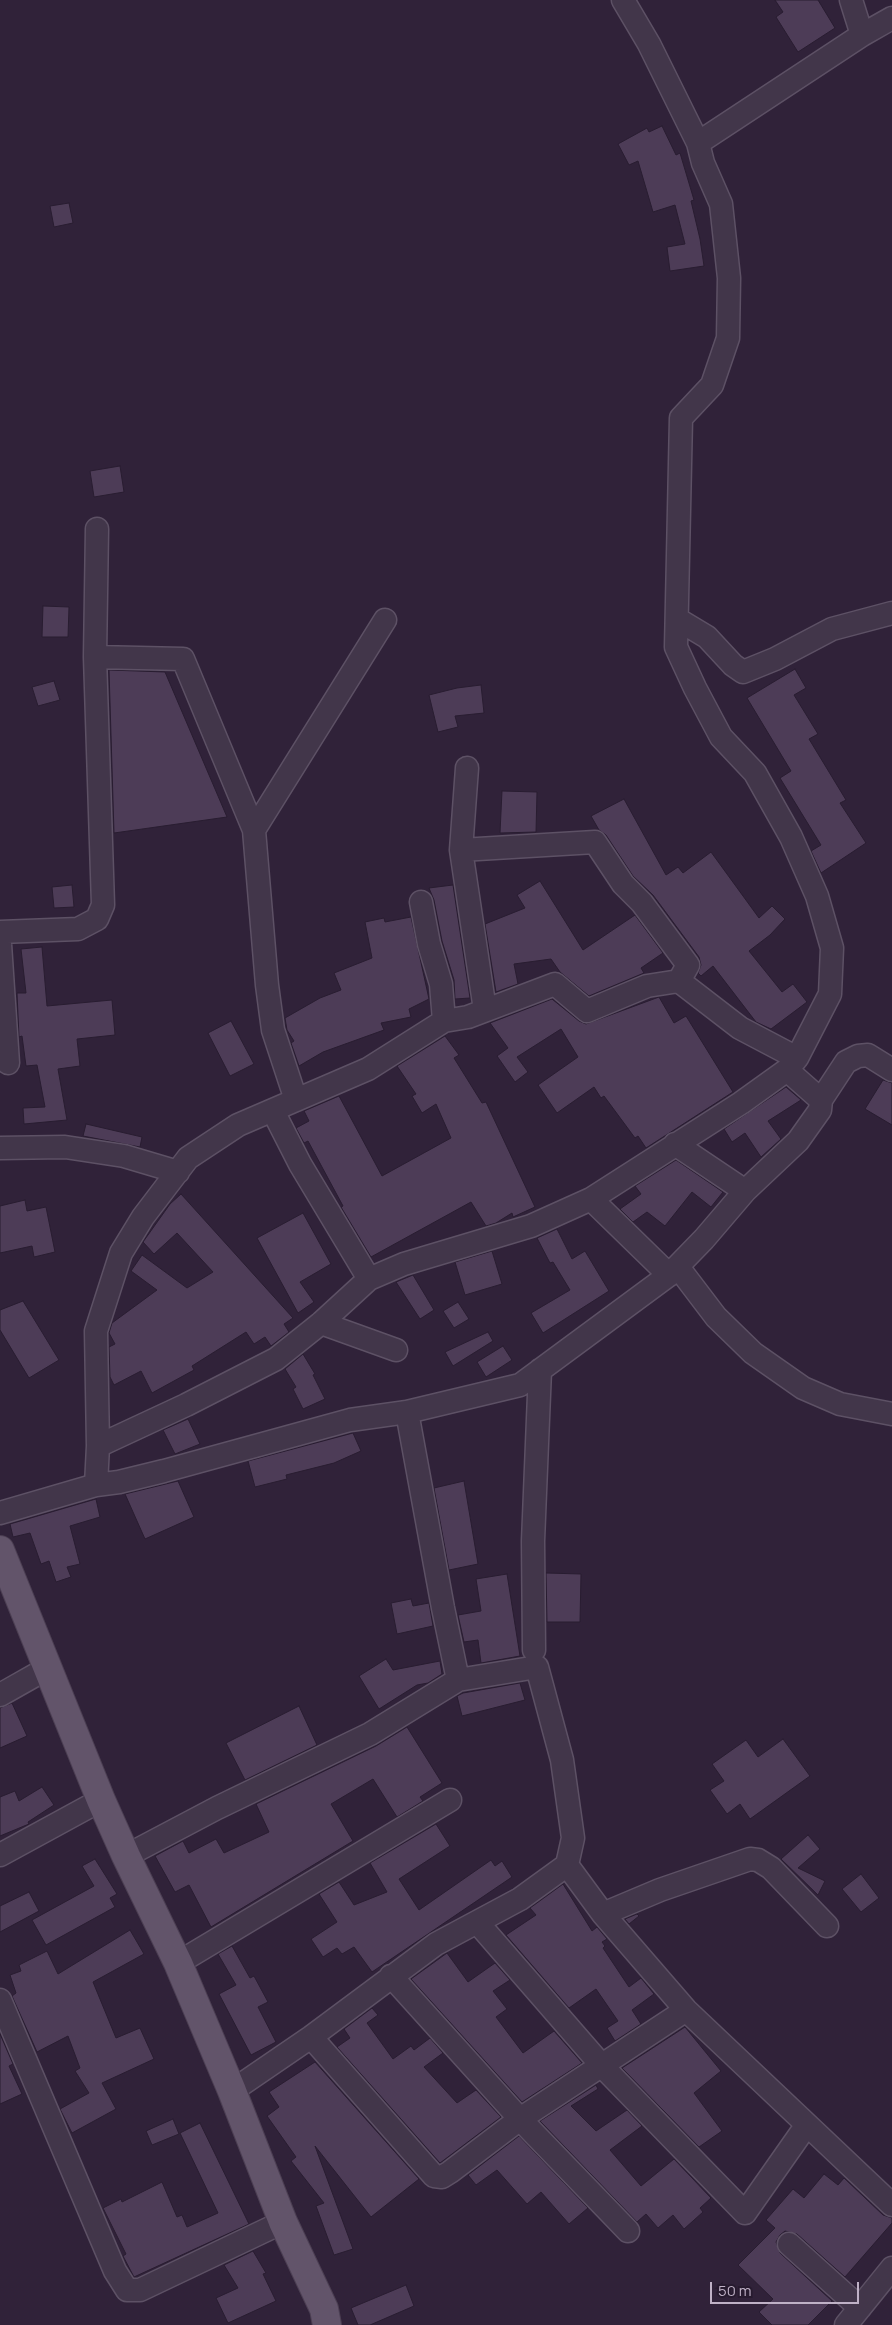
<!DOCTYPE html>
<style>
body{margin:0}
#map{position:relative;width:892px;height:2325px;overflow:hidden;background:#302239;font-family:Manrope,sans-serif}
canvas{display:block}
.scale{position:absolute;left:710px;top:2282px;width:149px;height:22px;box-sizing:border-box;border:2px solid #bfb1c6;border-top:0;padding-left:6px;font-size:15px;line-height:18px;white-space:nowrap;color:#bfb1c6;-webkit-text-stroke:4px #271b2f;paint-order:stroke}
</style>
<div id="map">
<canvas width="892" height="2325"></canvas>
<div class="scale">50 m</div>
</div>
<script>
const context = document.querySelector('canvas').getContext('2d');
context.lineJoin = 'round';
function fillPath(path, color) { context.fillStyle = color; context.fill(path, 'evenodd'); }
const toPath = rows => new Path2D(rows.map(r => 'M' + r).join(''));
function trace(path, color, width, dash) { context.strokeStyle = color; context.lineWidth = width; context.lineCap = dash ? 'butt' : 'round'; context.setLineDash(dash || []); context.stroke(path); }
const building = toPath([
 [775,0,818,0,835,28,798,52,776,17,783,12,775,0],
 [662,126,676,155,680,153,694,200,691,201,700,239,704,266,670,271,667,247,685,244,675,205,653,212,638,161,629,165,618,144,647,128,649,132,662,126],
 [69,203,73,223,54,227,50,206,69,203],
 [120,466,124,492,94,497,90,471,120,466],
 [43,606,69,607,68,637,42,637,43,606],
 [795,669,806,688,794,695,818,734,809,739,846,800,840,803,866,843,821,873,811,851,821,845,780,778,791,771,747,698,795,669],
 [109,670,165,672,227,817,114,833,109,670],
 [54,681,60,700,38,706,32,687,54,681],
 [481,685,484,713,455,716,458,727,438,732,429,695,457,688,481,685],
 [502,791,537,792,536,832,500,833,502,791],
 [624,799,666,875,678,867,683,873,711,852,759,918,772,906,785,919,770,935,749,951,782,992,793,984,807,1002,771,1029,756,1022,713,966,701,976,698,973,701,965,699,957,653,895,633,876,606,835,599,830,591,816,624,799],
 [540,881,583,950,635,915,663,953,641,968,644,973,589,996,560,972,551,959,514,964,518,984,496,992,485,924,525,908,517,895,540,881],
 [72,885,74,907,54,908,52,887,72,885],
 [453,885,470,998,455,999,454,980,442,941,434,900,429,888,453,885],
 [411,917,429,999,409,1009,411,1017,381,1023,384,1030,323,1052,299,1066,291,1043,294,1041,287,1030,285,1018,320,998,341,990,334,973,372,958,365,922,384,918,385,922,411,917],
 [42,947,47,1006,112,1000,115,1035,77,1039,80,1066,58,1069,67,1120,24,1124,23,1108,45,1107,37,1065,26,1066,22,1036,19,1037,17,993,26,993,21,949,42,947],
 [659,997,674,1023,686,1016,733,1092,646,1148,638,1136,635,1138,604,1096,601,1098,594,1087,557,1113,538,1085,578,1057,561,1029,517,1057,528,1072,515,1082,497,1056,508,1048,490,1023,552,999,579,1021,586,1024,659,997],
 [231,1021,254,1064,230,1076,208,1033,231,1021],
 [445,1036,459,1055,454,1058,482,1103,486,1102,535,1207,513,1217,512,1213,496,1223,486,1226,471,1202,371,1257,341,1207,343,1206,308,1141,304,1143,296,1128,309,1121,304,1111,339,1096,382,1176,451,1138,436,1104,422,1113,412,1096,416,1094,397,1066,445,1036],
 [883,1080,892,1083,892,1125,865,1109,883,1080],
 [786,1087,801,1100,768,1121,781,1139,761,1157,745,1133,732,1142,724,1129,786,1087],
 [86,1124,142,1137,140,1147,83,1136,86,1124],
 [676,1160,723,1192,711,1207,692,1192,665,1226,647,1212,633,1222,620,1209,641,1194,635,1186,676,1160],
 [181,1194,293,1318,284,1324,289,1332,271,1346,265,1337,254,1344,246,1332,192,1366,194,1370,152,1393,141,1371,114,1385,110,1377,109,1347,115,1344,109,1333,112,1323,157,1290,131,1271,142,1255,187,1288,213,1272,177,1233,154,1254,143,1242,170,1204,181,1194],
 [25,1200,27,1211,46,1207,55,1252,34,1257,32,1246,0,1253,0,1206,25,1200],
 [303,1213,331,1264,300,1282,314,1302,298,1313,257,1238,303,1213],
 [557,1229,572,1259,585,1251,609,1291,543,1333,531,1313,570,1290,553,1262,550,1263,537,1238,557,1229],
 [492,1251,502,1284,465,1295,455,1262,492,1251],
 [413,1275,434,1310,420,1319,396,1282,413,1275],
 [23,1301,59,1360,29,1378,0,1330,0,1310,23,1301],
 [458,1302,469,1319,454,1328,443,1311,458,1302],
 [488,1332,493,1341,453,1366,445,1352,488,1332],
 [503,1346,512,1360,486,1377,477,1362,503,1346],
 [303,1354,315,1374,313,1375,325,1399,303,1409,293,1389,296,1387,285,1369,303,1354],
 [188,1419,200,1444,175,1454,163,1430,188,1419],
 [353,1433,361,1451,334,1463,286,1475,287,1479,255,1487,248,1461,353,1433],
 [178,1481,194,1517,145,1539,125,1494,178,1481],
 [464,1481,478,1564,449,1570,434,1488,464,1481],
 [96,1499,100,1517,70,1526,80,1564,67,1567,71,1577,56,1582,49,1561,41,1564,30,1533,13,1537,10,1524,96,1499],
 [546,1573,581,1574,580,1622,547,1622,546,1573],
 [507,1574,520,1656,481,1663,478,1640,464,1642,458,1615,481,1611,476,1579,507,1574],
 [411,1599,413,1606,429,1603,433,1626,397,1634,391,1603,411,1599],
 [386,1659,393,1670,440,1661,442,1674,428,1683,417,1685,379,1709,359,1676,386,1659],
 [520,1683,525,1700,462,1716,457,1696,463,1693,520,1683],
 [12,1703,27,1736,0,1748,0,1708,12,1703],
 [299,1706,317,1745,245,1780,226,1743,299,1706],
 [407,1727,442,1783,420,1797,423,1801,397,1817,373,1779,331,1804,353,1841,211,1927,189,1885,175,1892,155,1856,183,1841,189,1853,216,1839,224,1853,269,1832,256,1804,376,1746,407,1727],
 [783,1739,810,1776,750,1819,740,1804,727,1814,710,1790,724,1781,712,1764,746,1740,758,1757,783,1739],
 [42,1787,54,1805,28,1822,29,1824,0,1836,0,1797,15,1791,19,1801,42,1787],
 [436,1824,450,1846,399,1879,419,1910,491,1860,495,1866,502,1861,512,1877,372,1972,354,1947,342,1954,337,1948,323,1957,311,1939,337,1922,319,1894,339,1882,354,1905,387,1892,370,1863,436,1824],
 [808,1835,820,1849,798,1868,825,1881,818,1895,781,1859,808,1835],
 [95,1859,117,1894,110,1898,115,1907,46,1945,32,1920,94,1886,82,1866,95,1859],
 [861,1874,879,1898,861,1912,842,1889,861,1874],
 [563,1884,592,1931,597,1927,607,1939,602,1942,605,1946,603,1948,629,1987,641,1978,654,1994,632,2010,641,2024,615,2041,607,2028,618,2021,596,1989,569,2008,506,1935,536,1915,530,1908,563,1884],
 [29,1892,39,1911,0,1932,0,1906,29,1892],
 [637,1914,639,1916,629,1924,625,1919,637,1914],
 [130,1930,144,1954,93,1982,116,2038,140,2028,154,2059,102,2083,116,2109,72,2133,60,2109,89,2093,75,2071,80,2068,68,2036,37,2052,12,1996,16,1993,10,1975,21,1971,19,1965,47,1951,58,1974,130,1930],
 [232,1946,250,1978,254,1976,268,2002,258,2007,276,2042,251,2055,219,1994,236,1985,218,1954,232,1946],
 [447,1953,468,1982,495,1963,510,1980,493,1991,507,2009,496,2017,523,2053,554,2031,582,2063,522,2102,411,1979,447,1953],
 [372,2008,378,2015,367,2023,393,2059,411,2046,414,2050,430,2038,443,2053,424,2067,457,2103,476,2090,501,2117,440,2163,337,2047,350,2038,344,2029,372,2008],
 [685,2027,721,2071,694,2093,722,2131,699,2147,622,2068,685,2027],
 [0,2034,13,2064,9,2066,22,2094,0,2104,0,2034],
 [315,2062,419,2179,371,2217,315,2146,353,2249,334,2255,316,2206,324,2203,291,2161,296,2157,267,2116,279,2107,269,2092,315,2062],
 [596,2085,598,2089,571,2106,596,2131,627,2110,642,2126,610,2150,641,2186,674,2159,711,2198,700,2208,703,2212,684,2229,673,2215,658,2228,646,2214,637,2222,540,2121,596,2085],
 [173,2119,179,2134,152,2145,146,2131,173,2119],
 [200,2123,249,2224,134,2277,123,2256,126,2254,103,2208,121,2199,122,2202,162,2182,177,2217,182,2215,187,2227,218,2213,180,2133,200,2123],
 [519,2136,588,2208,569,2224,541,2192,527,2204,497,2170,476,2185,468,2175,519,2136],
 [824,2174,838,2185,844,2178,883,2215,892,2218,892,2223,845,2277,797,2234,785,2231,780,2235,776,2242,780,2253,832,2301,808,2325,772,2325,759,2312,773,2299,738,2265,775,2228,766,2220,793,2189,804,2198,824,2174],
 [253,2251,266,2273,263,2274,276,2301,228,2323,216,2298,238,2288,224,2265,253,2251],
 [406,2285,414,2306,370,2325,358,2325,351,2308,406,2285]
]);
fillPath(building, '#4d3c57');
trace(building, '#291d31', 1);
const minor = toPath([
 [851,0,862,35],
 [698,143,862,35,892,18],
 [677,619,707,637,733,665,743,672,775,659,832,629,892,613],
 [95,657,183,659,254,830],
 [467,768,461,850,485,1010],
 [461,850,595,842,623,884,642,903,688,965,679,981],
 [421,902,429,944,441,984,444,1021],
 [0,932,78,929,97,919,103,905,95,657,97,529],
 [0,944,8,1063],
 [796,1059,787,1070,821,1100,846,1062,858,1056,868,1055,892,1070],
 [296,1100,273,1030,267,985,254,830,385,620],
 [273,1111,300,1164,369,1279],
 [0,1148,65,1147,124,1156,178,1172],
 [745,1191,798,1141,820,1110,821,1100],
 [591,1199,741,1103,787,1070],
 [678,1267,716,1317,753,1353,803,1388,840,1404,892,1414],
 [321,1323,396,1350],
 [98,1446,186,1405,276,1359,321,1323,369,1279,404,1264,531,1226,591,1199,669,1275],
 [96,1485,119,1482,164,1471,350,1420,407,1412,520,1385,669,1275,704,1239,745,1191,675,1144],
 [0,1513,96,1485,98,1446,96,1331,121,1253,143,1217,188,1158,238,1125,368,1069,444,1021,468,1017,555,984,587,1011,647,986,679,981,740,1028,797,1058,830,994,832,948,817,896,791,837,755,773,721,737,695,688,676,647,681,418,712,385,728,338,729,278,721,204,703,163,698,143,649,44,623,0],
 [534,1650,533,1541,540,1370],
 [458,1680,537,1667,562,1760,573,1838,567,1865],
 [0,1695,46,1669],
 [0,1855,101,1800],
 [126,1856,217,1808,370,1734,458,1680,443,1608,407,1412],
 [603,1914,660,1890,750,1859,758,1860,771,1868,827,1926],
 [477,1922,603,2067,745,2213,806,2126],
 [178,1963,450,1800],
 [391,1976,520,2119,686,2010],
 [0,2000,115,2271,127,2290,140,2290,283,2222],
 [311,2037,434,2176,442,2177,450,2172,520,2119,628,2231],
 [232,2091,311,2037,436,1944,520,1899,567,1865,603,1914,686,2010,892,2205],
 [789,2244,860,2308],
 [846,2325,892,2268]
]);
const major = toPath([
 [0,1550,101,1800,126,1856,178,1963,232,2091,283,2222,324,2309,327,2325]
]);
trace(minor, '#5d5165', 25);
trace(major, '#4c3f53', 30);
trace(minor, '#42364a', 22);
trace(major, '#62546a', 28);
</script>
